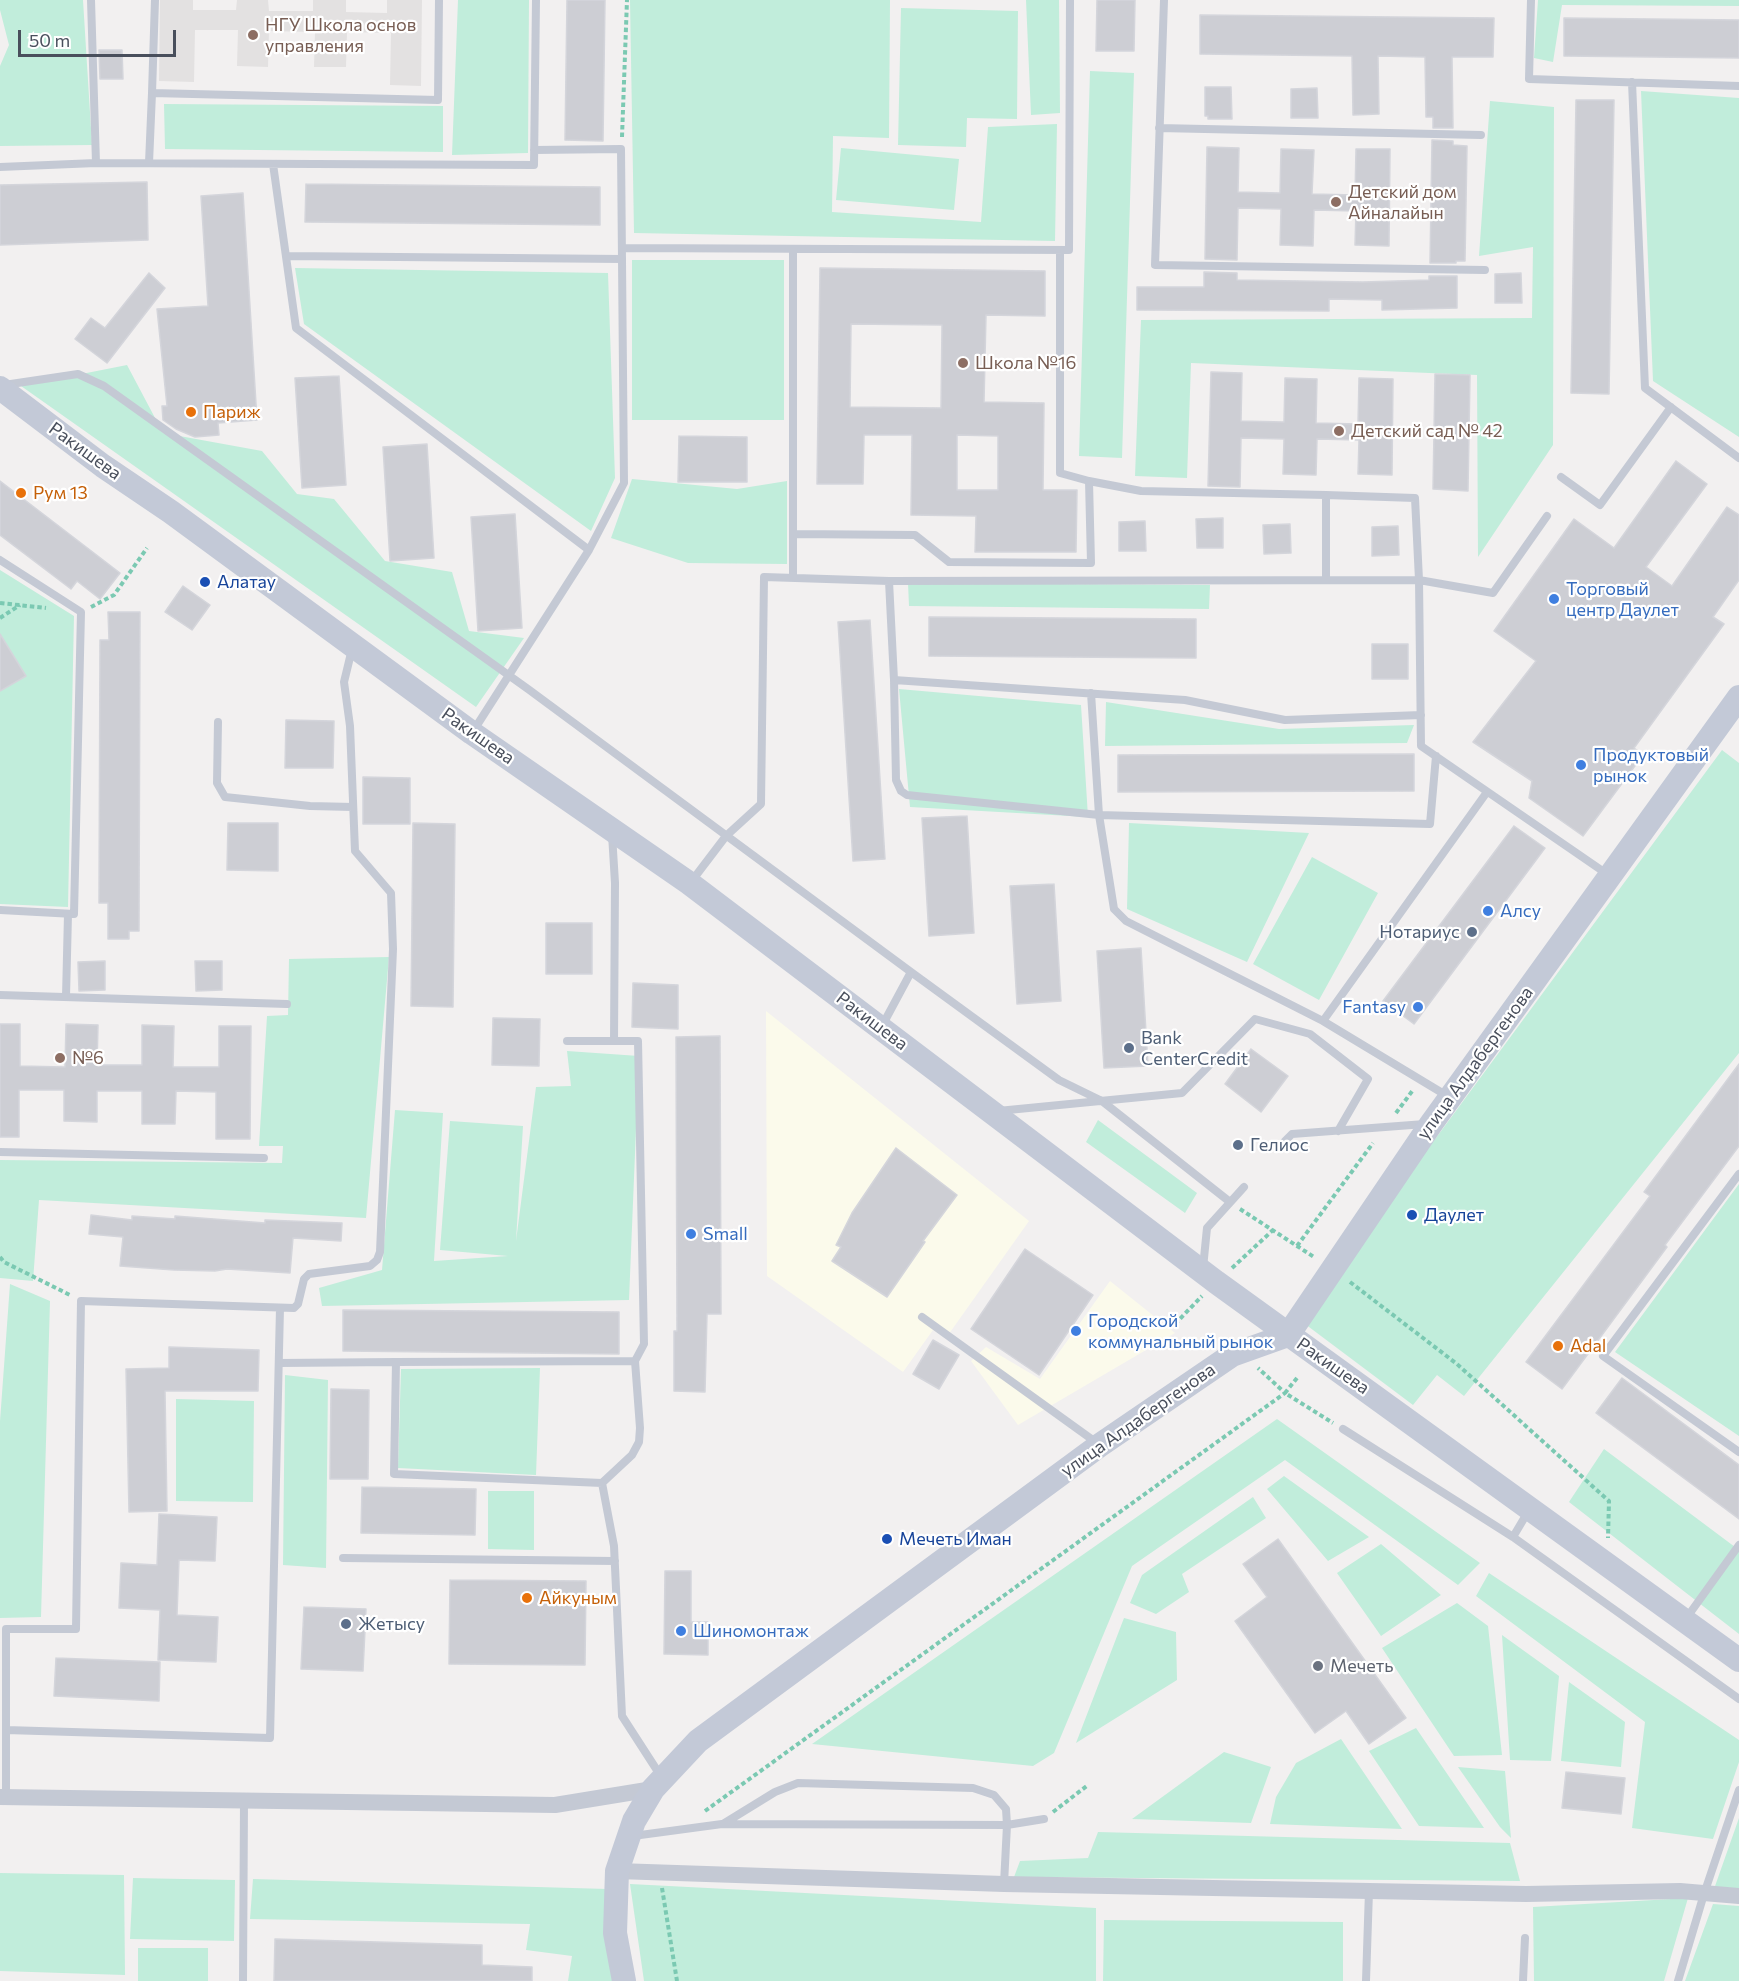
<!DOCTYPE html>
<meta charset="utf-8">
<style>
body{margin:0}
#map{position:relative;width:1739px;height:1981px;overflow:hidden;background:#f2f0f0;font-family:Commissioner,sans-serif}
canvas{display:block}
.scale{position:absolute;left:18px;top:30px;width:158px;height:27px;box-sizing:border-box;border:3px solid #494f5c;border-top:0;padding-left:8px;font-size:18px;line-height:21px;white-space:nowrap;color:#494f5c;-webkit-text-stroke:4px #fff;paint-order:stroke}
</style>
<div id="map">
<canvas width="1739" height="1981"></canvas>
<div class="scale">50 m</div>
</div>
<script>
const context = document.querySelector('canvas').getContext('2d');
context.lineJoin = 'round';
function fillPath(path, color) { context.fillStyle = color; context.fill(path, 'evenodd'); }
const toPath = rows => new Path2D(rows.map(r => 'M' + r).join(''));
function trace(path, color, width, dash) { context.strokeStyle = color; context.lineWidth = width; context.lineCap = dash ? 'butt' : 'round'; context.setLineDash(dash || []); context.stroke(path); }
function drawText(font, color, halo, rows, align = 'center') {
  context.font = font + ' Commissioner,sans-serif'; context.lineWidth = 4.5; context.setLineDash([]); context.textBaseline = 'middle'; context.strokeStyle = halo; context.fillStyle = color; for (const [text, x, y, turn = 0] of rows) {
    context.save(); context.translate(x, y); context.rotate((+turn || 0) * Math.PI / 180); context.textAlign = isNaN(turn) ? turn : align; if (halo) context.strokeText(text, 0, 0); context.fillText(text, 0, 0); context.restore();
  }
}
fillPath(toPath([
 [766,1011,1029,1221,946,1338,933,1330,903,1372,767,1276],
 [1110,1281,1175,1333,1018,1425,971,1361,986,1347,1040,1379]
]), '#fbfaeb');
fillPath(toPath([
 [160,0,193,0,193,10,236,10,237,0,268,0,269,11,313,11,313,0,346,0,346,12,387,13,387,0,422,0,421,86,390,85,391,33,347,32,346,67,314,67,315,32,269,31,268,67,237,66,238,30,195,30,194,82,159,81]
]), '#e3e1e1');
fillPath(toPath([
 [0,0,83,0,92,145,0,146,0,66,9,45,0,10],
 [458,0,529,0,528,153,452,155],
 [630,0,890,0,889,138,833,136,832,212,981,222,988,127,1057,124,1055,241,634,233],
 [1026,0,1059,0,1060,113,1031,115],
 [1538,0,1739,0,1739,6,1562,5,1553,62,1534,58],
 [901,8,1018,11,1017,119,967,118,966,147,898,145],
 [1090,71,1134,73,1122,458,1079,456],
 [1641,91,1739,98,1739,437,1653,381],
 [1490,101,1554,107,1553,445,1478,557,1477,375,1191,363,1187,478,1135,476,1141,320,1532,318,1533,247,1479,256],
 [164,104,443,106,443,152,165,149],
 [841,148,959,159,954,210,836,200],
 [632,260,784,260,784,420,632,420],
 [295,268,608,273,615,478,591,531,304,324],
 [127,365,163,433,262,451,297,494,334,499,385,561,452,572,469,631,524,638,476,707,21,386],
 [632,479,737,489,787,481,787,564,688,563,611,538],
 [0,570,74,616,68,907,0,904],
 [908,583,1210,585,1209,609,909,606],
 [899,689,1081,705,1088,817,910,807],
 [1106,702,1279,729,1414,725,1407,743,1105,746],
 [1722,750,1739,763,1739,1053,1464,1396,1437,1375,1413,1405,1301,1321],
 [1129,823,1309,833,1247,962,1127,909],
 [1312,857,1378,893,1319,1000,1253,964],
 [389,957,366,1218,39,1200,33,1281,0,1278,0,1160,282,1163,283,1146,259,1146,267,1016,288,1015,289,959],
 [567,1051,639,1056,629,1300,322,1306,319,1288,382,1270,395,1110,443,1113,434,1261,508,1256,440,1250,450,1121,523,1126,516,1241,536,1087,571,1086],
 [1098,1120,1197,1193,1185,1213,1086,1142],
 [1739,1184,1739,1436,1615,1352],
 [10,1284,50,1301,41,1617,0,1618,0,1421],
 [540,1368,536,1475,398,1468,401,1369],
 [285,1375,328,1380,326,1568,283,1565],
 [176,1399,254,1401,253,1502,176,1501],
 [1277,1419,1480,1563,1458,1585,1285,1460,1132,1566,1054,1753,1033,1766,812,1744],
 [1604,1449,1739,1550,1739,1634,1569,1502],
 [1284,1476,1369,1537,1328,1561,1267,1489],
 [488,1491,534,1491,534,1550,488,1549],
 [1253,1497,1266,1518,1182,1574,1189,1592,1156,1614,1130,1603,1142,1575],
 [1381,1544,1441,1595,1381,1636,1337,1573],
 [1489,1573,1739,1740,1739,1762,1713,1839,1632,1828,1645,1722,1476,1596],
 [1457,1603,1488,1626,1502,1755,1454,1756,1382,1648],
 [1124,1618,1176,1632,1177,1680,1076,1743],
 [1502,1635,1559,1676,1551,1761,1510,1760],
 [1569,1682,1625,1722,1621,1767,1561,1761],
 [1416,1728,1484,1828,1419,1826,1369,1751],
 [1341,1739,1402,1829,1270,1824,1276,1797,1296,1763],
 [1224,1752,1271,1767,1251,1823,1132,1819],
 [1458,1767,1505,1771,1511,1838,1500,1827],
 [1739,1818,1739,1890,1714,1889],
 [1098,1832,1510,1843,1520,1881,1014,1877,1020,1861,1088,1858],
 [0,1873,124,1875,125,1975,0,1971],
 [133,1878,235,1880,234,1941,130,1939],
 [253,1879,608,1889,613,1981,568,1981,572,1956,526,1950,530,1924,250,1919],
 [630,1884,1096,1908,1096,1981,644,1981],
 [1688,1898,1664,1981,1534,1981,1533,1907],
 [1713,1904,1739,1906,1739,1981,1685,1981],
 [1104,1920,1343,1922,1343,1981,1103,1981],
 [138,1948,208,1948,208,1981,138,1981]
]), '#c1eddb');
const building = toPath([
 [567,0,605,0,603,141,565,140,567,0],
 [1097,0,1135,0,1134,51,1096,51,1097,0],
 [1200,15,1494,18,1493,57,1452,57,1453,128,1433,128,1433,117,1426,117,1425,57,1378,56,1379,114,1353,115,1352,56,1200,54,1200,15],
 [1564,18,1739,20,1739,58,1564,56,1564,18],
 [99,50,122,50,123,79,100,79,99,50],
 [1205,87,1231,87,1232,119,1208,119,1208,116,1205,116,1205,87],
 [1317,88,1318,118,1291,118,1291,89,1317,88],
 [1576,100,1614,100,1609,394,1571,393,1576,100],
 [1432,140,1453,141,1453,145,1467,146,1465,261,1456,261,1456,263,1430,263,1432,140],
 [1207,147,1239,148,1238,192,1280,193,1281,149,1314,150,1312,194,1355,195,1356,149,1390,149,1389,246,1355,245,1356,211,1314,210,1313,246,1280,245,1281,209,1238,208,1237,260,1205,259,1207,147],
 [147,182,148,240,0,245,0,185,147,182],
 [306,184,600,187,600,225,305,222,306,184],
 [243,193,257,420,218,423,219,435,195,437,176,429,163,420,162,406,167,406,157,309,208,306,201,196,243,193],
 [820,268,1045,271,1045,316,986,315,984,402,1044,403,1043,490,1077,490,1076,552,975,552,976,516,911,515,912,435,864,435,863,484,817,484,820,268],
 [851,324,942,325,941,408,850,407,851,324],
 [957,435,998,436,998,490,957,490,957,435],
 [1204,272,1237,273,1237,280,1363,282,1429,280,1429,276,1457,276,1457,308,1382,310,1382,300,1329,299,1329,311,1137,310,1137,287,1204,287,1204,272],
 [149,273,165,288,107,363,75,339,91,318,105,328,149,273],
 [1521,273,1522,303,1495,303,1495,274,1521,273],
 [1211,372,1242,373,1241,421,1284,422,1285,378,1317,379,1316,423,1358,424,1359,378,1393,379,1392,475,1358,474,1359,440,1317,439,1316,475,1283,474,1284,439,1241,438,1240,487,1208,486,1211,372],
 [1435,374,1470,375,1468,491,1433,489,1435,374],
 [339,376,346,485,302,488,295,378,339,376],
 [679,436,747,437,747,482,678,482,679,436],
 [427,444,434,558,390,561,383,447,427,444],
 [1676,461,1707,484,1646,567,1672,586,1727,507,1739,515,1739,580,1713,617,1724,624,1634,748,1643,755,1583,836,1529,798,1532,781,1473,742,1536,661,1494,631,1574,519,1614,548,1676,461],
 [0,481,120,573,100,599,77,581,71,589,0,535,0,481],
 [515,514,522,628,478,631,471,517,515,514],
 [1223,518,1223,548,1197,548,1196,519,1223,518],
 [1145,521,1146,551,1119,551,1119,522,1145,521],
 [1290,524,1291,553,1264,554,1263,525,1290,524],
 [1398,526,1399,555,1372,556,1372,527,1398,526],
 [183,586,210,605,192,630,165,612,183,586],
 [108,612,140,612,139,931,129,931,129,939,108,939,108,903,99,903,100,640,109,640,108,612],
 [929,617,1196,619,1196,658,929,656,929,617],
 [870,620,885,859,853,861,838,622,870,620],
 [0,634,26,676,0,691,0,634],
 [1372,644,1408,644,1408,679,1372,679,1372,644],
 [286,720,334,721,333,768,285,768,286,720],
 [1414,754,1414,791,1118,792,1118,755,1414,754],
 [363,777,410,778,410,824,363,824,363,777],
 [967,816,974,933,929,936,922,818,967,816],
 [228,823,278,823,278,871,227,870,228,823],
 [413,823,455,824,453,1007,411,1006,413,823],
 [1514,826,1545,848,1414,1024,1383,1001,1514,826],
 [1054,884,1061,1001,1017,1004,1010,886,1054,884],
 [546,923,592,923,592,974,546,974,546,923],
 [1141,948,1148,1066,1104,1068,1097,951,1141,948],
 [105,961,105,990,79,991,78,962,105,961],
 [195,961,222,961,222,990,196,991,195,961],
 [633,983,678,985,678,1029,632,1027,633,983],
 [493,1018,540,1019,539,1066,492,1065,493,1018],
 [0,1024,20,1024,20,1066,65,1067,66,1024,98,1025,97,1065,142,1065,142,1025,174,1026,173,1067,219,1067,219,1026,251,1026,250,1139,216,1139,216,1092,176,1091,175,1124,142,1124,142,1091,97,1091,97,1122,64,1121,64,1090,19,1090,19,1137,0,1137,0,1024],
 [720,1036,721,1314,707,1314,705,1392,674,1391,674,1331,677,1331,676,1037,720,1036],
 [1251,1049,1288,1076,1261,1112,1225,1084,1251,1049],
 [1739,1064,1739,1146,1665,1245,1667,1247,1562,1389,1526,1362,1650,1196,1644,1192,1739,1064],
 [896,1148,957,1195,923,1241,925,1242,887,1297,832,1261,841,1247,836,1245,852,1213,896,1148],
 [91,1215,132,1220,132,1216,175,1219,175,1216,265,1223,265,1220,342,1223,341,1241,293,1238,290,1273,227,1269,215,1271,174,1270,120,1266,123,1237,89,1234,91,1215],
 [1025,1249,1093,1295,1039,1375,971,1329,1025,1249],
 [343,1310,619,1312,619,1354,343,1351,343,1310],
 [933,1340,959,1355,939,1389,913,1374,933,1340],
 [169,1347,259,1350,258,1391,165,1391,167,1511,129,1512,126,1369,169,1368,169,1347],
 [1622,1378,1739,1465,1739,1519,1596,1413,1622,1378],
 [331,1389,369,1390,368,1479,330,1479,331,1389],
 [362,1487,476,1489,475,1535,361,1533,362,1487],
 [159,1514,217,1517,215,1561,179,1560,177,1615,218,1617,216,1662,158,1660,160,1610,119,1608,121,1563,157,1565,159,1514],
 [1278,1539,1406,1718,1369,1744,1346,1711,1315,1733,1235,1621,1267,1597,1243,1564,1278,1539],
 [665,1571,691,1571,691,1622,708,1622,708,1655,664,1654,665,1571],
 [450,1580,586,1581,585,1665,449,1664,450,1580],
 [304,1607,366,1609,363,1671,301,1669,304,1607],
 [56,1658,160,1662,159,1701,54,1696,56,1658],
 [1566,1772,1625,1778,1621,1814,1562,1808,1566,1772],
 [275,1939,482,1945,482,1965,532,1967,532,1981,274,1981,275,1939]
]);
fillPath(building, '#cdced4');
trace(building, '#d4d5db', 1.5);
trace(toPath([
 [622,137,627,0],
 [0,603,46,608],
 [91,607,114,595,147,548],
 [0,618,20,605],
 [1396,1113,1413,1090],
 [1240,1209,1314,1257],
 [1297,1246,1373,1143],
 [0,1257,4,1262,70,1295],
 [1232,1268,1273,1230],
 [1350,1282,1457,1364,1609,1501,1608,1538],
 [1175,1324,1202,1296],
 [1297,1378,1285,1393,1333,1423],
 [705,1811,1285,1393,1258,1368],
 [1053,1812,1088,1785],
 [662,1888,677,1981]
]), '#7bc9b2', 4, [4.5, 3]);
trace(toPath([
 [91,0,96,163],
 [155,0,152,93,438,100,439,0],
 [1164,0,1155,265,1485,270],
 [1531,0,1529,79,1739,86],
 [1632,82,1645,388,1739,458],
 [1159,128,1481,135],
 [534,150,621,149,624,483,589,550],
 [149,163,152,93],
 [273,164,296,328,589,550,472,733],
 [0,167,96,163,534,165,536,0],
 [622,248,1069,250,1070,0],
 [793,249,793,577],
 [1060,250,1060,473,1089,481,1141,491,1326,495,1326,580],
 [286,256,622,259],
 [4,385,78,374,104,386,528,689,911,972],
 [1561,477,1600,505,1671,407],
 [1326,495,1415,498,1419,580,1493,593,1547,516],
 [793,534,915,535,949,562,1091,563,1089,481],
 [0,560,81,612,74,914,0,910],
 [889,581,894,680,1185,700,1285,720,1421,715],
 [894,680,896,780,901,791,907,795,1099,815,1114,909,1126,921,1323,1021,1449,1097],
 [1091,693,1099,815,1430,824,1436,756],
 [218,722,217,783,225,797,310,806,353,807],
 [612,834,615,883,614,1041],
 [691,882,726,836,761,804,764,577,889,581,1419,580,1421,746,1607,874],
 [0,995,287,1004],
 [66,997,68,914],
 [1323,1021,1487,792],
 [882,1026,911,972,1059,1080,1102,1101,1230,1202],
 [567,1041,638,1041,644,1344,635,1361,640,1428,639,1442,632,1455,602,1483,394,1474,396,1362,635,1361],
 [998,1111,1182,1093,1255,1019,1310,1034,1368,1079,1338,1131],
 [1281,1145,1292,1134,1425,1124],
 [0,1152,264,1158],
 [1739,1174,1603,1356,1739,1452],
 [1203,1268,1207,1228,1244,1187],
 [922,1317,1097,1443],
 [279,1363,396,1362],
 [1343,1429,1513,1537,1739,1699],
 [602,1483,614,1546,622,1716,662,1778],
 [1513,1537,1529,1510],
 [343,1558,615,1561],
 [1685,1620,1739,1545],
 [6,1730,270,1738,280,1308],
 [6,1797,6,1629,76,1629,81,1301,294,1308,298,1304,304,1279,309,1274,370,1266,377,1260,380,1252,393,949,391,893,355,851,350,726,344,682,352,649],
 [723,1824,775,1792,798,1783,973,1788,994,1795,1006,1809,1007,1825,1004,1884],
 [633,1836,722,1824,1007,1825,1044,1819],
 [243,1981,244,1801],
 [1366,1981,1369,1891],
 [1523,1981,1525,1938],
 [1678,1981,1704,1894,1739,1790]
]), '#c4c9d4', 8);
trace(toPath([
 [0,1797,555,1805,653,1789],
 [617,1871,1004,1884,1526,1894,1680,1891,1739,1896]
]), '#c4c9d4', 16);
trace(toPath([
 [0,388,103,466,171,512,472,733,689,883,1216,1282,1739,1660],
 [624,1981,615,1933,617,1871,634,1821,653,1789,698,1741,1100,1445,1232,1355,1288,1335,1431,1124,1739,697]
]), '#c3c9d7', 24);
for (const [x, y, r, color] of [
 [253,35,6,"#8d6e63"],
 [1336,202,6,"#8d6e63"],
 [963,363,6,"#8d6e63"],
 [191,412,6,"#e8710a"],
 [1339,431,6,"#8d6e63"],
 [21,493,6,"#e8710a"],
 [205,582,6,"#1a4fb4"],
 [1554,599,6,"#3f7fe0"],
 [1581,765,6,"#3f7fe0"],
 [1488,911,6,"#3f7fe0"],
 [1472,932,6,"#5c6f8a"],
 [1418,1007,6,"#3f7fe0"],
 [1129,1048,6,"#5c6f8a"],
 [60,1058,6,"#8d6e63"],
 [1238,1145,6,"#5c6f8a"],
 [1412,1215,6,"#1a4fb4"],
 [691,1234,6,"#3f7fe0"],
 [1076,1331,6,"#3f7fe0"],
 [1558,1346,6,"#e8710a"],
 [887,1539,6,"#1a4fb4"],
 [527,1598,6,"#e8710a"],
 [346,1624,6,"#5c6f8a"],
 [681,1631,6,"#3f7fe0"],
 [1318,1666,6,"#6b7280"]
]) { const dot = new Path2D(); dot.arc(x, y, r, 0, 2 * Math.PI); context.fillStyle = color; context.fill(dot); trace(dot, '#fff', 2); }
drawText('18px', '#785e54', '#fff', [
 ["НГУ Школа основ",265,25],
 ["управления",265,46],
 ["Детский дом",1348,192],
 ["Айналайын",1348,213],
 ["Школа №16",975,363],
 ["Детский сад № 42",1351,431],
 ["№6",72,1058]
], 'left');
drawText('18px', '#c56008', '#fff', [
 ["Париж",203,412],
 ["Рум 13",33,493],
 ["Adal",1570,1346],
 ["Айкуным",539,1598]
], 'left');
drawText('18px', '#494f5c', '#fff', [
 ["Ракишева",85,451,36],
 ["Ракишева",478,736,35],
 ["Ракишева",872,1021,37],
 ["улица Алдабергенова",1475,1063,-54],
 ["Ракишева",1333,1366,35],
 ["улица Алдабергенова",1138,1420,-35]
]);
drawText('18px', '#164399', '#fff', [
 ["Алатау",217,582],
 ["Даулет",1424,1215],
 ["Мечеть Иман",899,1539]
], 'left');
drawText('18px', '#366cbe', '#fff', [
 ["Торговый",1566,589],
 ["центр Даулет",1566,610],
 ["Продуктовый",1593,755],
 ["рынок",1593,776],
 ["Алсу",1500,911],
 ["Fantasy",1406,1007,"right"],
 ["Small",703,1234],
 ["Городской",1088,1321],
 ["коммунальный рынок",1088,1342],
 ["Шиномонтаж",693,1631]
], 'left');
drawText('18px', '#4e5e75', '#fff', [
 ["Нотариус",1460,932,"right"],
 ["Bank",1141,1038],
 ["CenterCredit",1141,1059],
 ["Гелиос",1250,1145],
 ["Жетысу",358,1624]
], 'left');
drawText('18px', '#5b616d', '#fff', [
 ["Мечеть",1330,1666]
], 'left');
</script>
